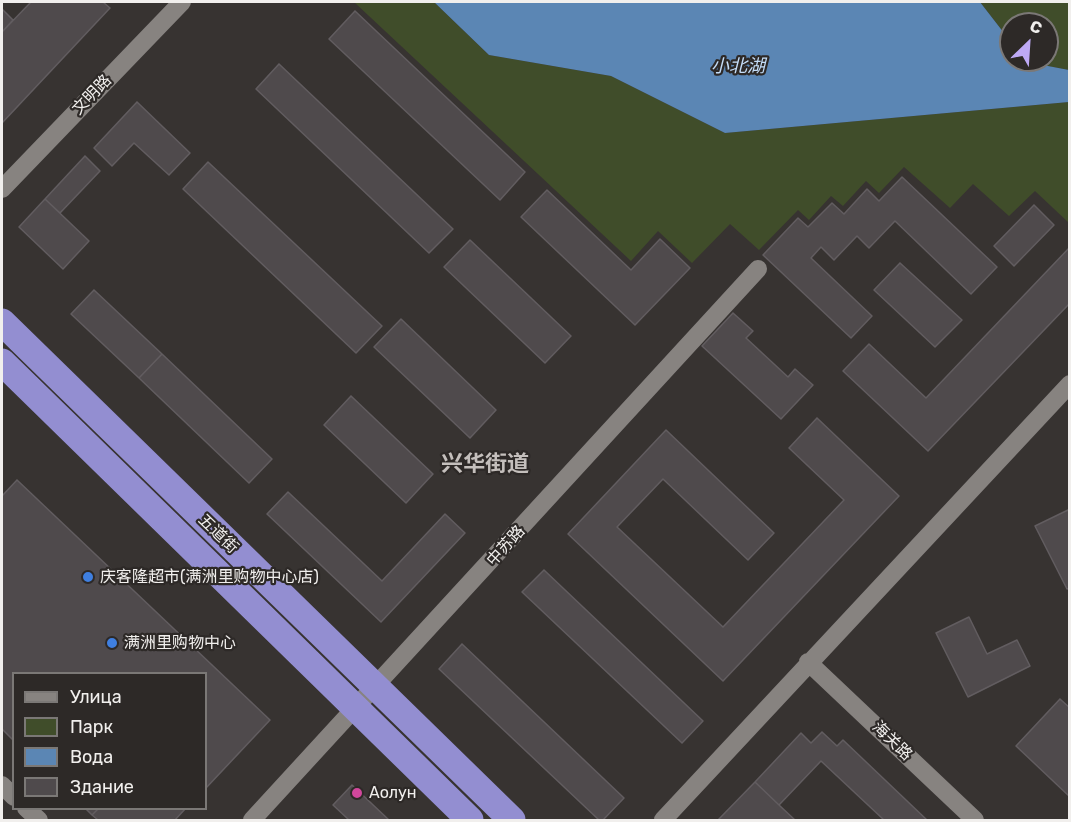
<!DOCTYPE html>
<meta charset="utf-8">
<style>
body{margin:0}
#map{position:relative;width:1071px;height:822px;overflow:hidden;background:#373331;font-family:Rubik,sans-serif}
canvas{display:block}
.frame{position:absolute;inset:0;border:3px solid #f1efed;pointer-events:none}
.legend{position:absolute;left:12px;top:672px;width:195px;height:138px;box-sizing:border-box;background:#2d2927;border:2px solid #7b7876;margin:0;padding:8px 10px;list-style:none;font-size:18px;color:#f1efed}
.legend li{display:flex;align-items:center;gap:12px;height:30px}
.legend b{width:30px;border:2px solid #7b7876}
.north{position:absolute;left:999px;top:12px;width:60px;height:60px;box-sizing:border-box;background:#2d2927;border:2px solid #7b7876;border-radius:50%;rotate:25deg;font-size:16px;font-weight:700;line-height:24px;text-align:center;color:#f1efed}
.north::after{content:'';display:block;margin:auto;width:21px;height:27px;background:#bea9f5;clip-path:polygon(50% 0,100% 100%,50% 72%,0 100%)}
</style>
<div id="map">
<canvas width="1071" height="822"></canvas>
<div class="frame"></div>
<ul class="legend">
<li><b style="height:8px;background:#878380"></b>Улица</li>
<li><b style="height:16px;background:#404d2a"></b>Парк</li>
<li><b style="height:16px;background:#5b86b4"></b>Вода</li>
<li><b style="height:16px;background:#4f4a4c"></b>Здание</li>
</ul>
<div class="north">С</div>
</div>
<script>
const context = document.querySelector('canvas').getContext('2d');
context.lineJoin = 'round';
function fillPath(path, color) { context.fillStyle = color; context.fill(path, 'evenodd'); }
const toPath = rows => new Path2D(rows.map(r => 'M' + r).join(''));
function trace(path, color, width, dash) { context.strokeStyle = color; context.lineWidth = width; context.lineCap = dash ? 'butt' : 'round'; context.setLineDash(dash || []); context.stroke(path); }
function drawText(font, color, halo, rows, align = 'center') {
  context.font = font + ' Rubik,"Noto Sans SC",sans-serif'; context.lineWidth = 4.5; context.setLineDash([]); context.textBaseline = 'middle'; context.strokeStyle = halo; context.fillStyle = color; for (const [text, x, y, turn = 0] of rows) {
    context.save(); context.translate(x, y); context.rotate((+turn || 0) * Math.PI / 180); context.textAlign = isNaN(turn) ? turn : align; if (halo) context.strokeText(text, 0, 0); context.fillText(text, 0, 0); context.restore();
  }
}
fillPath(toPath([
 [354,2,434,2,489,55,611,76,725,133,1069,102,1069,223,1035,191,1009,216,973,184,950,208,904,167,879,193,866,181,843,206,831,196,809,220,798,210,759,250,730,224,692,263,658,231,631,261],
 [980,2,1069,2,1069,70,1026,62,1025,60,1047,60,1047,24,1011,24,1011,42]
]), '#404d2a');
fillPath(toPath([
 [434,2,980,2,1011,42,1011,60,1025,60,1027,62,1069,70,1069,102,725,133,611,76,489,55]
]), '#5b86b4');
const building = toPath([
 [31,2,103,2,110,8,2,123,2,32,31,2],
 [2,9,13,20,2,32,2,9],
 [355,11,525,172,500,200,329,39,355,11],
 [279,64,453,229,429,253,256,89,279,64],
 [137,102,190,153,169,175,134,143,112,166,94,148,137,102],
 [85,156,100,171,60,213,45,199,85,156],
 [208,162,382,326,356,353,183,189,208,162],
 [902,177,997,267,971,294,895,221,869,248,857,236,834,260,821,247,811,258,872,316,851,338,763,255,798,218,808,227,832,203,844,214,867,189,879,201,902,177],
 [547,190,631,270,660,239,690,268,635,325,521,217,547,190],
 [45,199,89,241,63,269,19,227,45,199],
 [1034,205,1054,225,1014,266,994,246,1034,205],
 [470,240,571,336,545,363,444,267,470,240],
 [1070,247,1070,303,928,451,843,371,869,344,926,398,1070,247],
 [900,263,962,320,935,347,874,290,900,263],
 [94,290,162,354,139,378,71,314,94,290],
 [733,313,753,331,746,338,788,377,795,369,813,385,781,419,702,346,733,313],
 [401,319,496,410,470,438,374,347,401,319],
 [162,354,272,459,249,483,139,378,162,354],
 [351,396,433,474,406,503,324,425,351,396],
 [817,418,899,496,723,681,568,534,666,430,774,533,748,560,663,479,617,527,723,627,844,500,789,448,817,418],
 [17,480,270,720,206,788,206,674,14,674,14,741,2,729,2,496,17,480],
 [288,492,382,581,445,514,465,533,381,622,267,514,288,492],
 [1068,510,1070,513,1070,588,1067,589,1035,526,1068,510],
 [544,570,703,721,682,743,522,592,544,570],
 [969,617,987,654,1017,640,1030,666,968,697,936,633,969,617],
 [462,644,624,798,603,820,599,820,439,669,462,644],
 [1060,699,1070,708,1070,797,1016,746,1060,699],
 [822,732,837,746,843,740,927,820,884,820,821,761,779,805,755,782,801,733,811,743,822,732],
 [755,782,779,805,795,820,718,820,755,782],
 [352,785,389,820,349,820,333,805,352,785],
 [85,808,99,808,92,815,85,808],
 [99,808,186,808,175,820,98,820,92,815,99,808]
]);
fillPath(building, '#4f4a4c');
trace(building, '#625d60', 1.5);
trace(toPath([
 [2,189,182,2],
 [808,662,975,820],
 [2,785,14,797],
 [26,808,39,820],
 [252,820,758,269],
 [663,820,1070,384]
]), '#878380', 18);
trace(toPath([
 [2,322,512,820],
 [2,362,470,820]
]), '#938ed1', 27);
for (const [x, y, r, color] of [
 [88,577,6,"#3f7fe0"],
 [112,643,6,"#3f7fe0"],
 [357,793,6,"#d1479c"]
]) { const dot = new Path2D(); dot.arc(x, y, r, 0, 2 * Math.PI); context.fillStyle = color; context.fill(dot); trace(dot, '#2d2927', 2); }
drawText('16px', '#f1efed', '#2d2927', [
 ["文明路",92,95,-46],
 ["五道街",218,534,44],
 ["中苏路",506,546,-48],
 ["海关路",892,741,44]
]);
drawText('16px', '#f1efed', '#2d2927', [
 ["庆客隆超市(满洲里购物中心店)",100,577],
 ["满洲里购物中心",124,643],
 ["Аолун",369,793]
], 'left');
drawText('italic 18px', '#c4ddf8', '#2d2927', [
 ["小北湖",738,67]
]);
drawText('bold 22px', '#c4bfbc', '#2d2927', [
 ["兴华街道",485,465]
]);
</script>
